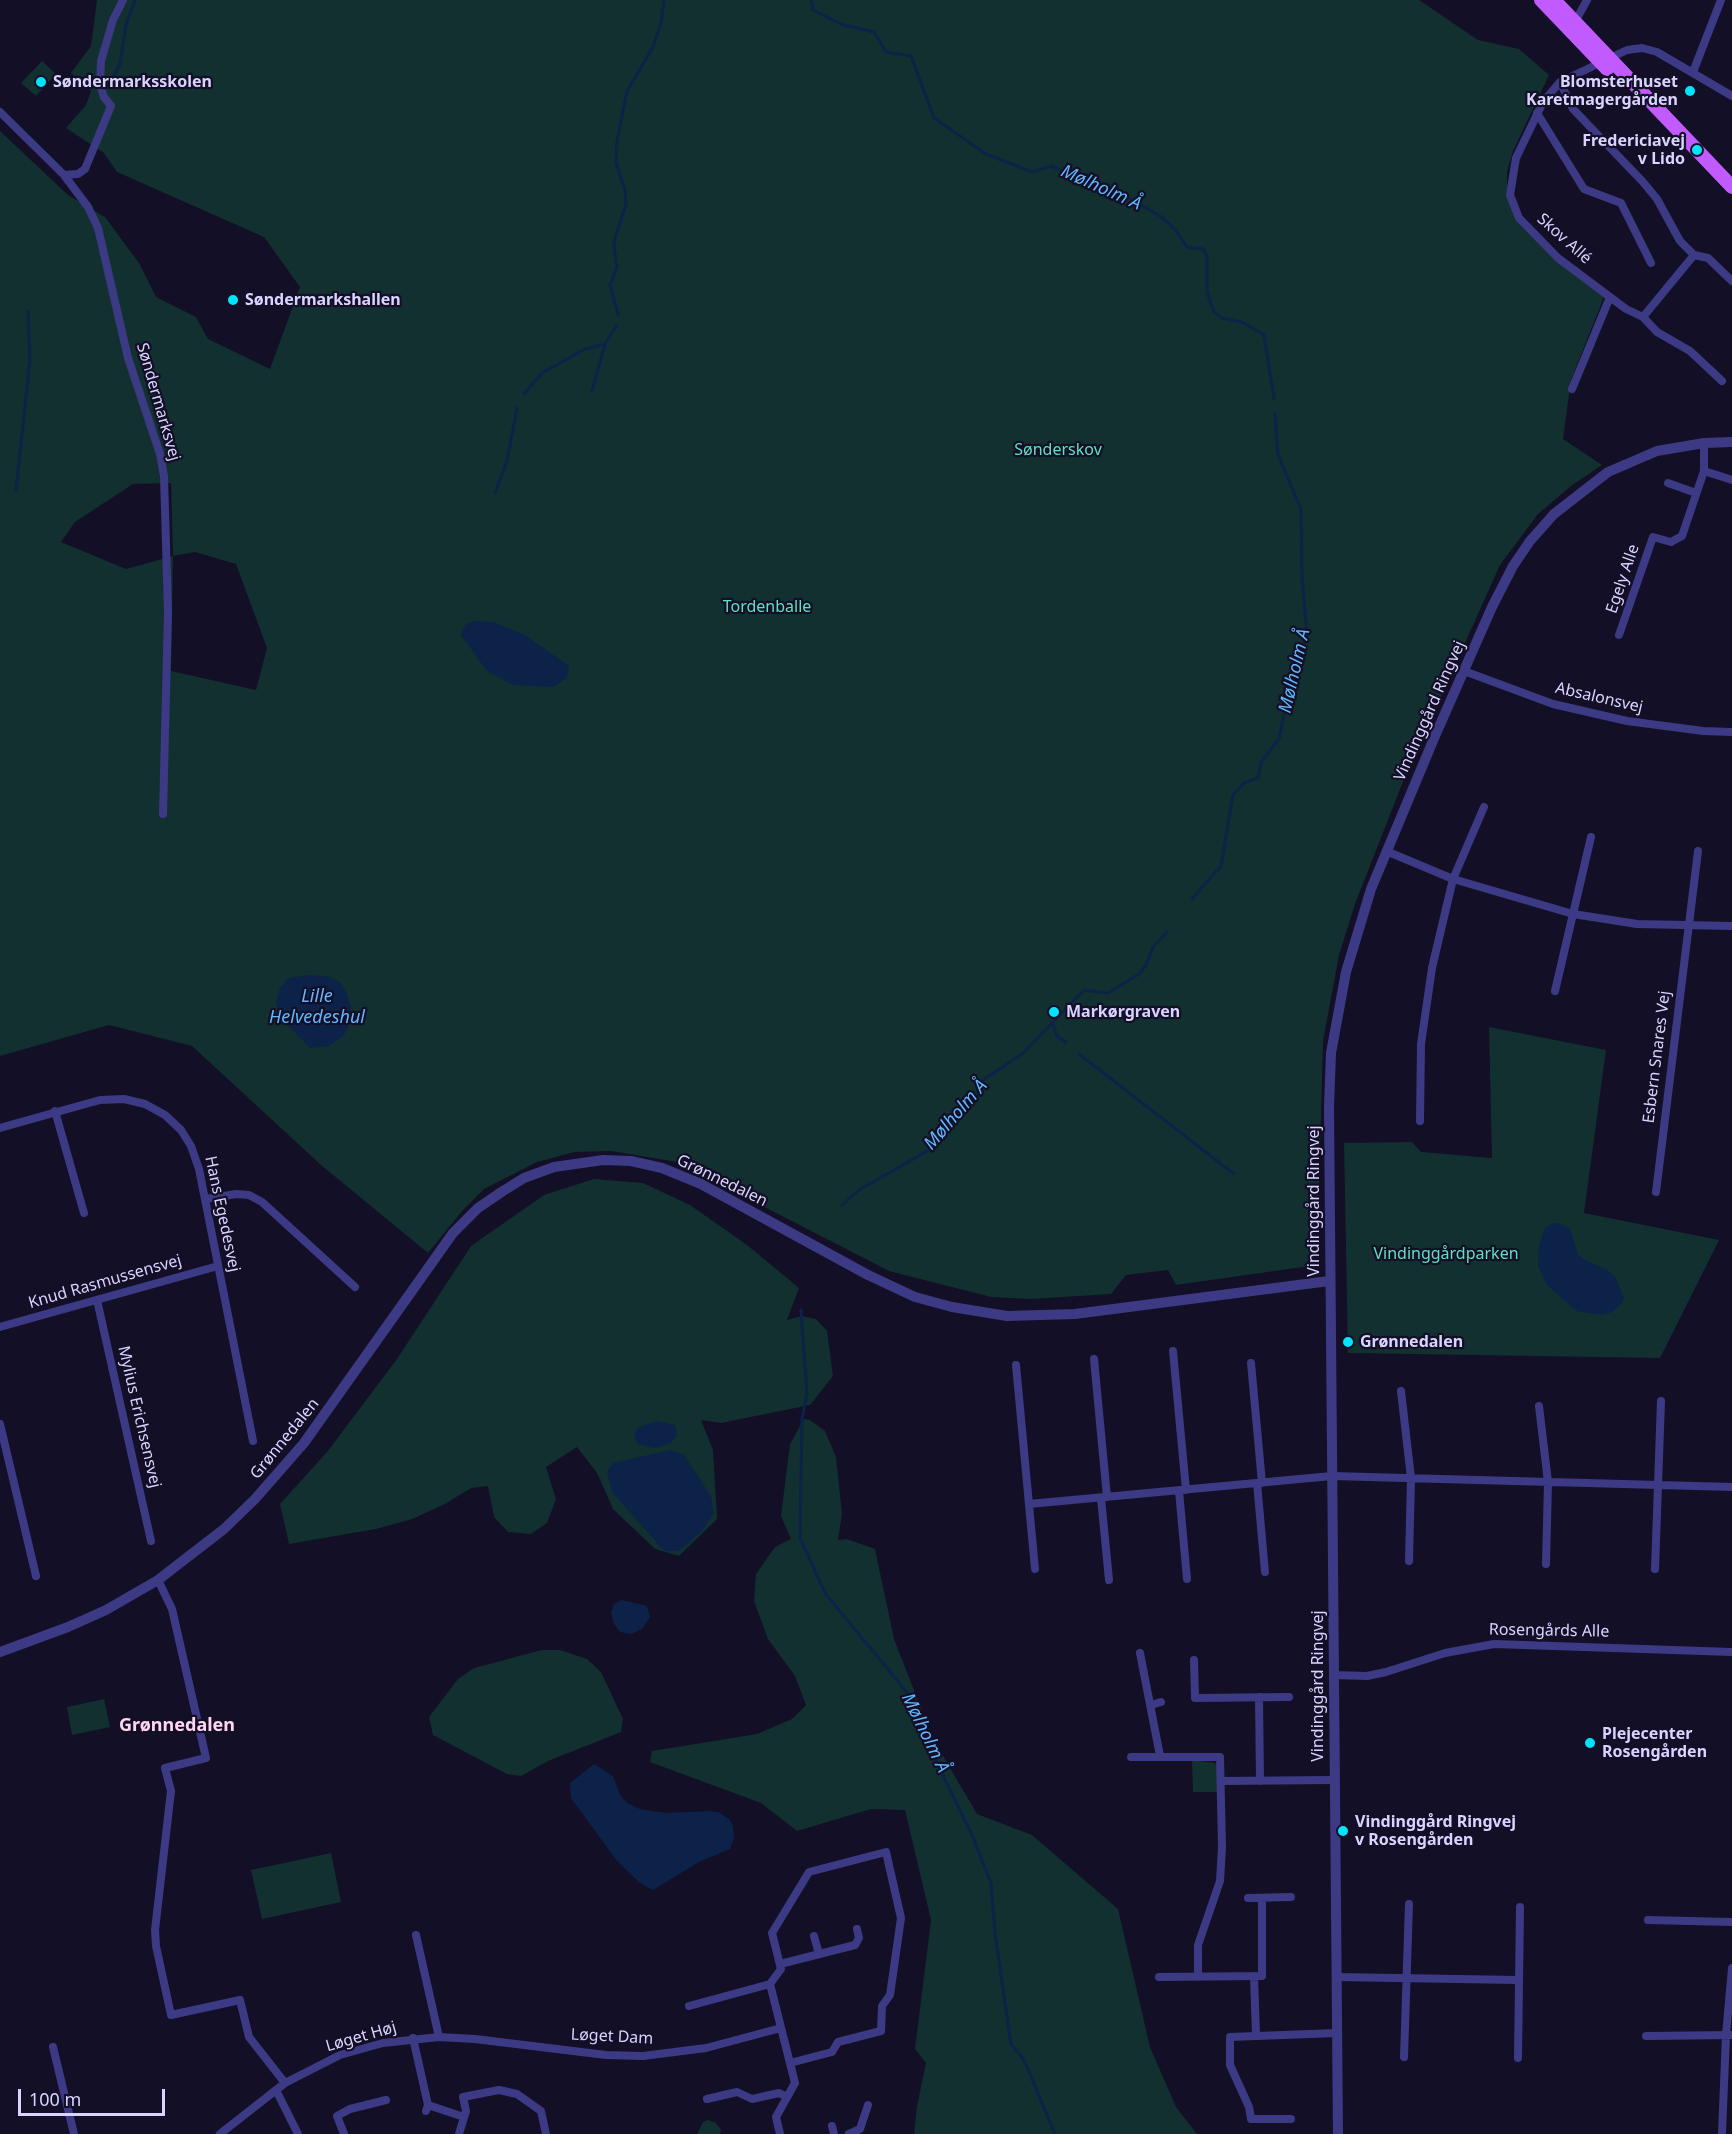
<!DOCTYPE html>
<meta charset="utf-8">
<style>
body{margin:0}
#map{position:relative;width:1732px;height:2134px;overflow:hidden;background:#130f26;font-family:"Noto Sans",sans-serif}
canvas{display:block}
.scale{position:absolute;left:18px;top:2089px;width:147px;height:27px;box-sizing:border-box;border:3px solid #d9d4ff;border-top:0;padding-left:8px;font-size:18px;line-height:21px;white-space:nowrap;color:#d9d4ff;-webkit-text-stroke:4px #130f26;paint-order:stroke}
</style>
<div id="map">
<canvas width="1732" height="2134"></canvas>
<div class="scale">100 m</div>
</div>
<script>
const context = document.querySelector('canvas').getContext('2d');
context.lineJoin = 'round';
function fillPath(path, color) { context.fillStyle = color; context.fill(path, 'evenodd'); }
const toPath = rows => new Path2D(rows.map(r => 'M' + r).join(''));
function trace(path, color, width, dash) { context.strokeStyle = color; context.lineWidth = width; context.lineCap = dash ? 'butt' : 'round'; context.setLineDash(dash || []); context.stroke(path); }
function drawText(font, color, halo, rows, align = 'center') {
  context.font = font + ' "Noto Sans",sans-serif'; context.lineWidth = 4.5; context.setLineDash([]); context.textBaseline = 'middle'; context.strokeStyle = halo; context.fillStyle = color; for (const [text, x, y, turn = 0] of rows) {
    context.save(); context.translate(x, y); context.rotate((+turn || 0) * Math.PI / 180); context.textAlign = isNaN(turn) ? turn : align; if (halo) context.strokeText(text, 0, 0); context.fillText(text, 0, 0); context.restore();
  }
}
fillPath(toPath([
 [97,0,1419,0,1478,40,1519,49,1549,75,1513,151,1507,172,1507,196,1521,224,1604,297,1571,380,1563,439,1602,465,1571,486,1538,514,1500,565,1404,779,1355,904,1339,955,1323,1041,1317,1265,1176,1285,1168,1270,1126,1275,1111,1294,1031,1299,991,1297,889,1271,677,1162,611,1151,575,1152,537,1162,484,1189,463,1210,428,1253,321,1165,192,1046,109,1025,0,1056,0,131,68,195,105,217,139,263,156,297,196,317,208,339,270,369,300,287,264,237,117,172,104,153,66,128,86,105,91,91,71,73,91,46],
 [171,483,173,556,126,569,61,542,75,522,133,484],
 [195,552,236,564,267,648,256,690,171,671,173,556],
 [42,61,56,74,36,96,21,83],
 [1489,1027,1606,1050,1584,1213,1719,1240,1660,1358,1348,1353,1344,1143,1412,1142,1421,1152,1492,1158],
 [594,1179,643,1183,690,1205,747,1245,799,1288,787,1320,801,1316,816,1319,827,1331,833,1376,810,1405,721,1423,701,1420,713,1450,717,1519,679,1556,655,1549,613,1509,597,1473,577,1447,546,1467,556,1499,547,1523,531,1534,508,1532,494,1517,488,1486,471,1488,445,1504,412,1519,376,1529,289,1544,280,1504,327,1452,397,1359,471,1246,544,1195],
 [804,1419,810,1420,825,1431,836,1457,842,1514,838,1540,847,1539,875,1549,894,1639,933,1739,977,1814,1032,1835,1118,1909,1150,2047,1176,2107,1197,2134,914,2134,917,2106,926,2063,915,2049,931,1920,905,1810,871,1809,797,1831,761,1803,650,1762,652,1751,757,1734,792,1719,806,1705,795,1676,768,1639,754,1601,756,1574,775,1547,791,1539,781,1516,790,1444],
 [542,1650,560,1650,587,1659,601,1672,623,1719,621,1732,548,1761,521,1776,507,1774,433,1735,429,1717,458,1679,474,1668],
 [104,1699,110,1727,72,1735,67,1707],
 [1192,1760,1215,1763,1217,1767,1217,1792,1193,1792],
 [331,1853,341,1902,262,1919,251,1870],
 [708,2120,716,2123,721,2130,720,2134,697,2134,703,2122]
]), '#12302f');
fillPath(toPath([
 [474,621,493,622,525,635,569,666,567,677,554,687,513,685,487,671,461,635,465,625],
 [310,975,331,977,341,983,347,994,351,1008,350,1023,344,1035,329,1046,310,1048,279,1016,276,1002,280,988,289,978],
 [1553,1223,1561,1224,1570,1229,1578,1254,1583,1259,1609,1271,1615,1277,1624,1297,1622,1303,1612,1312,1603,1315,1576,1311,1547,1285,1538,1266,1539,1246,1545,1228],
 [657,1421,675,1425,677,1435,670,1444,654,1448,638,1444,634,1437,637,1428],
 [671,1450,684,1455,711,1496,714,1513,703,1530,679,1551,664,1551,612,1492,607,1472,613,1463],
 [622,1600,647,1606,650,1617,642,1629,631,1634,620,1632,614,1624,611,1613,614,1604],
 [594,1764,613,1776,620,1795,627,1803,640,1809,666,1813,707,1811,718,1812,729,1819,733,1827,734,1837,730,1849,699,1862,653,1890,640,1883,617,1861,571,1798,570,1783]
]), '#0c2248');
trace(toPath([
 [811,0,813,10,843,25,874,32,886,52,911,56,934,118,986,154,1032,172,1051,166,1122,194,1160,216,1174,228,1187,247,1203,249,1207,256,1207,292,1214,312,1222,318,1242,322,1264,335,1274,399],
 [109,87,120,64,126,25,135,0],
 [618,315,610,285,617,267,614,247,616,234,626,205,625,191,616,163,617,141,627,91,653,47,661,23,664,0],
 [592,391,605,344],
 [524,394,542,373,585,349,605,344,616,326],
 [16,490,30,360,28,311],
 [495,493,507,461,517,408],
 [1192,899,1221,866,1233,795,1244,783,1258,778,1261,762,1279,739,1289,691,1307,634,1302,577,1301,509,1278,455,1275,414],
 [1053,1025,1057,1036,1066,1042],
 [1079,1054,1234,1174],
 [842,1205,859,1190,929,1150,962,1102,978,1094,983,1080,1022,1054,1084,990,1108,993,1139,974,1146,965,1153,947,1167,932],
 [801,1310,807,1394,802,1419,800,1538,825,1593,909,1695,936,1761,973,1837,991,1883,995,1933,1011,2044,1024,2060,1055,2134]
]), '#0c2248', 3);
trace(toPath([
 [1575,22,1587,0],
 [1693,72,1721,0],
 [1560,82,1573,109,1643,182,1657,199,1680,241,1694,255],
 [0,112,64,175,88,207,98,228,128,358,160,454,164,476,168,612,163,814],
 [1537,113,1584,189,1621,203,1651,263],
 [64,175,78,174,85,169,111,106,104,97,100,85,101,61,113,20,123,0],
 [1694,255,1643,317,1657,332,1690,351,1722,381],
 [1694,255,1708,258,1732,281],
 [1643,317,1626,309,1558,258,1519,218,1510,195,1516,158,1543,102,1560,82,1627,50,1642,48,1657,52,1732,96],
 [1572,389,1610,297],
 [1704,471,1732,480],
 [1668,483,1696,493],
 [1619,635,1653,537,1671,542,1682,536,1704,471,1704,443],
 [1464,671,1553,704,1627,721,1703,731,1732,732],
 [1386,851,1453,879,1573,914,1637,924,1732,926],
 [1555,991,1591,837],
 [55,1111,84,1213],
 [1420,1121,1421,1044,1432,968,1453,879,1484,807],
 [0,1128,100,1100,124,1099,145,1104,165,1115,181,1130,191,1146,199,1169,253,1441],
 [1656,1192,1698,851],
 [206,1199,236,1194,249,1195,262,1202,355,1287],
 [97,1300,151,1541],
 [0,1327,218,1266],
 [1173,1351,1186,1490],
 [1094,1359,1107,1497],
 [1251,1363,1262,1483],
 [1016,1365,1035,1569],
 [1401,1391,1411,1478,1409,1561],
 [1539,1406,1548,1482,1546,1564],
 [0,1424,36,1576],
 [1257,1483,1265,1572],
 [1179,1491,1187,1579],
 [1101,1498,1109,1580],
 [1029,1504,1332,1476,1732,1487],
 [1655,1569,1661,1401],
 [158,1580,172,1609,206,1758,165,1768,171,1791,155,1930,156,1946,171,2015,240,2000,249,2037,285,2083],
 [1140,1653,1160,1756],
 [1194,1660,1195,1698,1289,1697],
 [1333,1675,1367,1676,1386,1672,1445,1653,1494,1644,1732,1652],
 [1259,1697,1260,1781],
 [1151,1705,1161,1702],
 [1131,1757,1220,1757,1222,1847,1220,1881,1198,1945,1198,1976],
 [1221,1781,1333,1780],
 [1248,1898,1291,1897],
 [1648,1920,1732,1922],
 [814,1936,819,1954],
 [780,1964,855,1945,859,1938,857,1929],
 [1254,1976,1256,2035],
 [1159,1977,1262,1976,1262,1898],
 [1336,1977,1518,1980],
 [689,2006,770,1984],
 [1646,2036,1732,2035],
 [439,2037,475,2039,606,2055,643,2056,706,2048,781,2028],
 [413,2038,428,2105,426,2111],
 [53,2047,74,2134],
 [1404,2057,1409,1904],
 [1518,2058,1520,1907],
 [276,2090,298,2134],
 [707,2099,737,2092,752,2099,779,2093,787,2097],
 [428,2105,464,2117],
 [1291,2119,1251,2119,1249,2107,1230,2065,1230,2037,1336,2033],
 [832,2126,834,2134],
 [220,2134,285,2083,340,2055,383,2043,439,2037,416,1935],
 [344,2134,337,2116,350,2109,386,2100],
 [459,2134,466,2111,463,2097,499,2090,517,2094,541,2111,546,2134],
 [780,2134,776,2117,795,2083,770,1984,781,1969,772,1933,809,1872,886,1852,901,1918,890,1995,882,2006,881,2031,838,2042,832,2052,790,2063],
 [849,2134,860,2129,868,2105],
 [1722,2134,1726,2035,1732,1968]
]), '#3d3a85', 8);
trace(toPath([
 [0,1652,68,1627,106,1610,158,1580,224,1529,255,1499,304,1443,453,1233,478,1208,503,1191,524,1178,554,1167,603,1160,631,1161,662,1168,701,1184,868,1275,915,1297,952,1307,1007,1316,1075,1314,1329,1281],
 [1338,2134,1329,1107,1331,1053,1346,972,1371,889,1435,736,1492,607,1513,566,1530,541,1554,514,1608,472,1657,451,1704,443,1732,442]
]), '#3d3a85', 10);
trace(toPath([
 [1541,0,1607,69],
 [1554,0,1732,187]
]), '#c25bff', 14);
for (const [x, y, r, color] of [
 [41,82,6,"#00e5ff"],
 [1690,91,6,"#00e5ff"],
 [1697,150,6,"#00e5ff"],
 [233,300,6,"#00e5ff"],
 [1054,1012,6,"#00e5ff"],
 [1348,1342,6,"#00e5ff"],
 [1590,1743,6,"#00e5ff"],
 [1343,1831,6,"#00e5ff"]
]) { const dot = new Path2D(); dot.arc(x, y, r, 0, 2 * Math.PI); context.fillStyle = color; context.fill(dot); trace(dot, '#130f26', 2); }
drawText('bold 16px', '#d9d4ff', '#130f26', [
 ["Søndermarksskolen",53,82],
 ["Blomsterhuset",1678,82,"right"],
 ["Karetmagergården",1678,100,"right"],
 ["Fredericiavej",1685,141,"right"],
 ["v Lido",1685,159,"right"],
 ["Søndermarkshallen",245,300],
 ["Markørgraven",1066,1012],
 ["Grønnedalen",1360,1342],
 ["Plejecenter",1602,1734],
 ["Rosengården",1602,1752],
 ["Vindinggård Ringvej",1355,1822],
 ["v Rosengården",1355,1840]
], 'left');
drawText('16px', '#d9d4ff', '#130f26', [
 ["Skov Allé",1564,239,42],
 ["Søndermarksvej",158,402,74],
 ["Egely Alle",1623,579,-71],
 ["Absalonsvej",1599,698,13],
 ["Vindinggård Ringvej",1430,711,-66],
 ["Esbern Snares Vej",1657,1057,-83],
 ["Grønnedalen",722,1181,26],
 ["Vindinggård Ringvej",1314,1201,-90],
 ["Hans Egedesvej",222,1214,78],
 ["Knud Rasmussensvej",105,1282,-16],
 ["Mylius Erichsensvej",139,1417,77],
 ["Grønnedalen",285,1439,-51],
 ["Rosengårds Alle",1549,1631,1],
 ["Vindinggård Ringvej",1318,1686,-90],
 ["Løget Høj",361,2037,-16],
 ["Løget Dam",612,2037,3]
]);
drawText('16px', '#5fe0c0', '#130f26', [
 ["Sønderskov",1058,450],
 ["Tordenballe",767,607],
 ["Vindinggårdparken",1446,1254]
]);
drawText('italic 18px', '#62b6ff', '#130f26', [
 ["Mølholm Å",1101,188,24],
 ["Mølholm Å",1295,671,-77],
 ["Lille",317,997],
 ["Helvedeshul",317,1018],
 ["Mølholm Å",956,1115,-49],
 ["Mølholm Å",925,1733,64]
]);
drawText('bold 18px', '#ffd6f0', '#130f26', [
 ["Grønnedalen",177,1726]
]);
</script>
